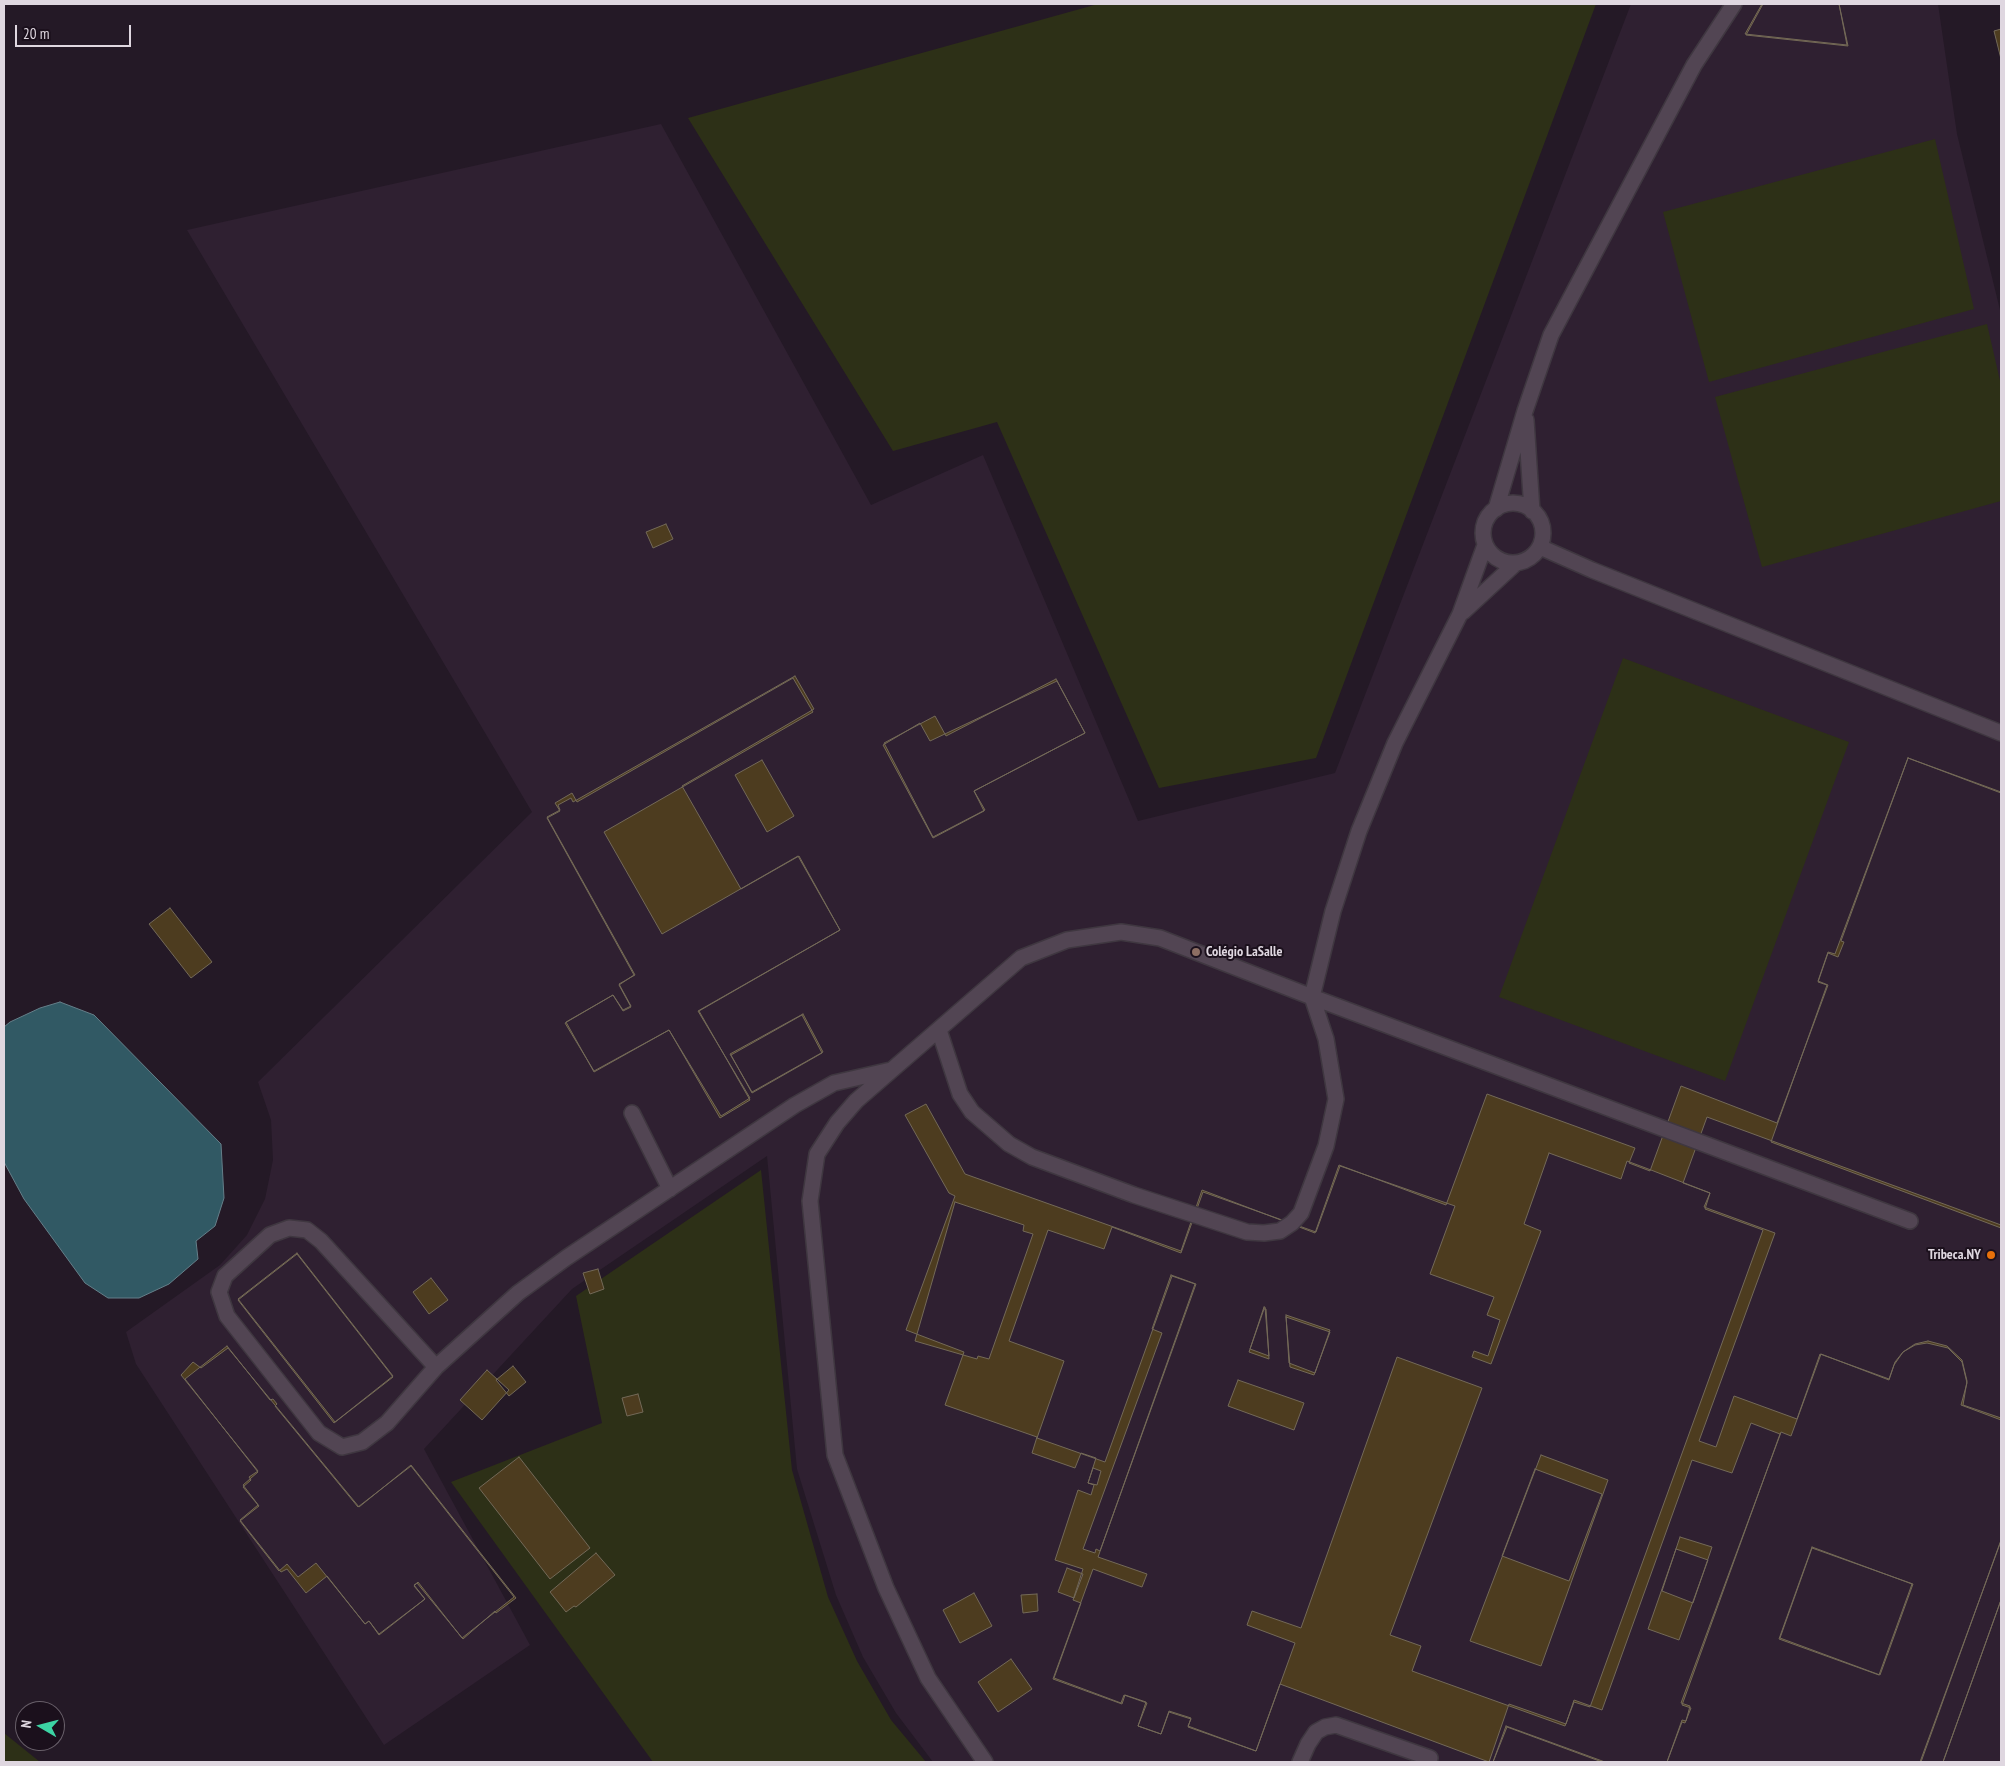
<!DOCTYPE html>
<meta charset="utf-8">
<style>
body{margin:0}
#map{position:relative;width:2005px;height:1766px;overflow:hidden;background:#241926;font-family:"PT Sans Narrow",sans-serif}
canvas{display:block}
.frame{position:absolute;inset:0;border:5px solid #dfd7e0;pointer-events:none}
.north{position:absolute;left:15px;top:1701px;width:50px;height:50px;box-sizing:border-box;background:#1b101c;border:1px solid #69606a;border-radius:50%;rotate:278deg;font-size:14px;font-weight:700;line-height:20px;text-align:center;color:#dfd7e0}
.north::after{content:'';display:block;margin:auto;width:18px;height:22px;background:#3cd4a4;clip-path:polygon(50% 0,100% 100%,50% 72%,0 100%)}
.scale{position:absolute;left:15px;top:25px;width:116px;height:22px;box-sizing:border-box;border:2px solid #dfd7e0;border-top:0;padding-left:6px;font-size:15px;line-height:18px;white-space:nowrap;color:#dfd7e0;-webkit-text-stroke:4px #1b101c;paint-order:stroke}
</style>
<div id="map">
<canvas width="2005" height="1766"></canvas>
<div class="frame"></div>
<div class="north">N</div>
<div class="scale">20 m</div>
</div>
<script>
const context = document.querySelector('canvas').getContext('2d');
context.lineJoin = 'round';
function fillPath(path, color) { context.fillStyle = color; context.fill(path, 'evenodd'); }
const toPath = rows => new Path2D(rows.map(r => 'M' + r).join(''));
function trace(path, color, width, dash) { context.strokeStyle = color; context.lineWidth = width; context.lineCap = dash ? 'butt' : 'round'; context.setLineDash(dash || []); context.stroke(path); }
function drawText(font, color, halo, rows, align = 'center') {
  context.font = font + ' "PT Sans Narrow",sans-serif'; context.lineWidth = 4; context.setLineDash([]); context.textBaseline = 'middle'; context.strokeStyle = halo; context.fillStyle = color; for (const [text, x, y, turn = 0] of rows) {
    context.save(); context.translate(x, y); context.rotate((+turn || 0) * Math.PI / 180); context.textAlign = isNaN(turn) ? turn : align; if (halo) context.strokeText(text, 0, 0); context.fillText(text, 0, 0); context.restore();
  }
}
fillPath(toPath([
 [1631,4,1938,4,1957,134,2001,314,2001,1762,933,1762,896,1713,863,1657,836,1595,797,1469,767,1156,572,1289,424,1449,530,1645,384,1745,136,1364,126,1332,220,1265,247,1235,265,1199,273,1160,271,1120,258,1082,532,812,187,230,661,124,871,505,983,455,1138,821,1335,773]
]), '#2f2031');
fillPath(toPath([
 [1098,4,1596,4,1316,758,1159,788,997,422,893,451,688,118],
 [1935,139,1974,309,1709,382,1663,212],
 [1987,324,2001,385,2001,501,1762,567,1715,397],
 [1623,658,1849,742,1725,1081,1499,997],
 [761,1170,792,1470,828,1597,857,1661,891,1720,926,1762,653,1762,451,1482,602,1423,576,1296],
 [4,1733,40,1762,4,1762]
]), '#2d3017');
const water = toPath([
 [60,1002,94,1015,221,1144,224,1198,215,1226,196,1241,198,1259,169,1284,139,1298,108,1298,85,1283,24,1199,4,1162,4,1027,10,1022,40,1008,60,1002]
]);
fillPath(water, '#315964');
trace(water, '#657f89', 1);
const building = toPath([
 [1762,4,1839,4,1847,45,1745,34,1762,4],
 [1763,4,1839,4,1848,46,1746,35,1763,4],
 [2001,29,2001,59,1994,31,2001,29],
 [666,524,673,539,653,548,646,532,666,524],
 [795,676,814,709,682,786,741,889,799,856,840,930,698,1011,750,1098,721,1116,669,1030,594,1071,565,1023,613,995,623,1010,631,1006,619,984,635,975,547,817,560,810,558,805,571,798,573,802,795,676],
 [793,678,813,712,604,832,662,934,798,856,840,930,699,1011,750,1100,720,1118,669,1030,594,1072,566,1022,613,995,623,1011,631,1007,619,985,634,975,547,818,560,811,555,803,572,793,577,802,793,678],
 [1056,679,1085,733,974,791,985,810,933,837,884,743,935,716,946,736,1056,679],
 [1057,681,1085,733,974,791,984,811,933,838,883,745,920,723,930,741,1057,681],
 [1908,758,2001,793,2001,1225,1707,1117,1683,1183,1710,1193,1704,1207,1775,1233,1699,1441,1716,1447,1734,1396,1797,1419,1820,1354,1889,1379,1895,1362,1903,1352,1915,1345,1927,1343,1948,1348,1962,1362,1967,1383,1961,1405,2001,1420,2001,1540,1921,1762,1667,1762,1682,1722,1685,1723,1691,1708,1682,1705,1780,1434,1751,1423,1732,1473,1692,1460,1602,1710,1574,1700,1566,1724,1509,1704,1489,1762,1280,1684,1256,1751,1188,1727,1191,1718,1169,1711,1161,1734,1138,1726,1147,1703,1124,1695,1121,1703,1054,1678,1081,1603,1073,1600,1083,1569,1055,1560,1078,1490,1091,1495,1094,1485,1088,1483,1096,1458,1081,1453,1075,1468,1032,1453,1037,1437,945,1405,964,1352,906,1330,955,1196,949,1193,905,1115,926,1104,965,1174,1181,1251,1202,1190,1315,1233,1339,1165,1446,1205,1487,1094,1635,1148,1629,1163,1650,1171,1681,1086,1777,1123,1828,985,1818,981,1828,952,1835,954,1908,758],
 [1171,1275,1196,1284,1100,1551,1096,1549,1095,1553,1083,1549,1162,1333,1152,1329,1171,1275],
 [1264,1307,1265,1307,1269,1356,1250,1349,1264,1307],
 [1286,1315,1330,1330,1315,1373,1289,1363,1286,1315],
 [1535,1469,1602,1494,1569,1581,1502,1556,1535,1469],
 [1812,1547,1912,1584,1879,1675,1779,1639,1812,1547],
 [1908,758,2001,792,2001,1228,1771,1142,1827,985,1818,982,1828,953,1838,957,1844,942,1841,941,1908,758],
 [762,760,794,816,767,832,735,775,762,760],
 [170,908,212,962,191,978,149,924,170,908],
 [803,1014,823,1052,752,1092,730,1054,803,1014],
 [802,1015,822,1053,752,1093,731,1055,802,1015],
 [1549,1153,1621,1179,1627,1161,1651,1170,1710,1193,1705,1209,1763,1230,1590,1707,1574,1702,1565,1726,1412,1671,1421,1646,1390,1635,1482,1388,1397,1357,1301,1628,1252,1611,1247,1625,1295,1643,1256,1751,1188,1726,1191,1719,1169,1712,1161,1734,1138,1726,1146,1702,1125,1695,1122,1704,1053,1679,1093,1569,1142,1587,1147,1574,1098,1557,1195,1284,1172,1276,1105,1462,1037,1438,1064,1361,1009,1341,1048,1230,1104,1249,1112,1227,1181,1253,1203,1192,1316,1232,1340,1166,1455,1206,1430,1274,1494,1297,1487,1315,1500,1320,1488,1356,1474,1351,1472,1357,1491,1364,1541,1231,1524,1224,1549,1153],
 [1264,1309,1266,1309,1269,1359,1249,1352,1264,1309],
 [1286,1317,1330,1332,1314,1375,1290,1367,1286,1317],
 [1238,1380,1304,1403,1294,1430,1228,1406,1238,1380],
 [1541,1455,1608,1480,1541,1666,1470,1641,1541,1455],
 [955,1202,1024,1225,1023,1231,1033,1234,989,1359,978,1356,977,1359,915,1341,955,1202],
 [297,1253,393,1376,335,1422,238,1299,297,1253],
 [297,1254,393,1377,334,1423,238,1300,297,1254],
 [598,1269,604,1289,590,1294,583,1273,598,1269],
 [431,1278,448,1300,429,1314,413,1292,431,1278],
 [1928,1341,1947,1346,1962,1360,1967,1381,1963,1405,2001,1418,2001,1541,1920,1762,1667,1762,1682,1720,1686,1721,1690,1706,1681,1703,1780,1435,1781,1432,1791,1436,1821,1354,1889,1380,1894,1365,1903,1352,1915,1344,1928,1341],
 [1812,1548,1913,1584,1880,1675,1780,1638,1812,1548],
 [227,1346,270,1400,273,1399,277,1404,275,1406,358,1507,411,1466,514,1597,462,1638,418,1582,414,1586,425,1599,379,1635,369,1621,365,1624,316,1563,298,1577,287,1564,279,1571,240,1521,259,1506,243,1485,258,1472,185,1379,227,1346],
 [228,1348,359,1507,411,1465,516,1598,496,1613,495,1611,463,1639,417,1583,414,1585,425,1599,379,1634,369,1621,365,1624,327,1576,306,1593,287,1569,281,1572,240,1520,258,1505,243,1487,251,1480,249,1477,258,1471,181,1375,193,1362,201,1368,228,1348],
 [513,1366,526,1382,509,1396,496,1380,513,1366],
 [487,1370,509,1390,482,1420,460,1400,487,1370],
 [638,1394,643,1412,627,1416,622,1398,638,1394],
 [519,1457,590,1548,550,1579,479,1488,519,1457],
 [1093,1468,1101,1471,1097,1485,1088,1483,1093,1468],
 [1680,1537,1712,1547,1693,1603,1662,1591,1680,1537],
 [1676,1549,1708,1560,1679,1640,1648,1629,1676,1549],
 [596,1553,615,1575,576,1607,574,1606,566,1612,550,1592,596,1553],
 [1067,1568,1083,1574,1074,1598,1058,1592,1067,1568],
 [974,1593,992,1626,960,1643,943,1610,974,1593],
 [1037,1594,1038,1611,1023,1613,1021,1595,1037,1594],
 [2001,1600,2001,1762,1943,1762,2001,1600],
 [2001,1600,2001,1762,1943,1762,2001,1600],
 [1011,1659,1032,1689,998,1712,978,1682,1011,1659],
 [1506,1726,1605,1762,1606,1762,1493,1762,1506,1726],
 [1507,1727,1602,1762,1493,1762,1507,1727]
]);
fillPath(building, '#4d3c1f');
trace(building, '#736958', 1);
const lane = toPath([
 [1526,420,1532,511],
 '1483 533a30 30 0 1 1 60 0a30 30 0 1 1-60 0Z',
 [1496,509,1525,411,1551,335,1694,65,1734,4],
 [1540,547,1592,570,2001,733],
 [1463,612,1515,564],
 [939,1030,960,1094,972,1112,1009,1144,1032,1157,1134,1195,1247,1232,1264,1233,1280,1231,1292,1223,1301,1213,1326,1146,1336,1099,1326,1039,1312,997,1333,911,1359,831,1395,743,1460,614,1485,545],
 [632,1113,670,1189],
 [436,1367,321,1241,307,1230,289,1228,270,1235,225,1276,219,1292,227,1316,319,1433,342,1447,362,1442,387,1423,436,1367,518,1293,566,1258,795,1105,834,1083,891,1070],
 [985,1762,928,1678,886,1588,835,1455,810,1201,817,1154,837,1123,856,1101,1021,958,1067,940,1121,932,1160,938,1312,997,1910,1221],
 [1300,1762,1308,1744,1316,1732,1325,1727,1336,1725,1430,1758]
]);
trace(lane, '#3f3740', 18);
trace(lane, '#524553', 15);
for (const [x, y, r, color] of [
 [1196,952,5,"#8d6e63"],
 [1991,1255,5,"#e8710a"]
]) { const dot = new Path2D(); dot.arc(x, y, r, 0, 2 * Math.PI); context.fillStyle = color; context.fill(dot); trace(dot, '#1b101c', 2); }
drawText('bold 14px', '#dfd7e0', '#1b101c', [
 ["Colégio LaSalle",1206,952],
 ["Tribeca.NY",1981,1255,"right"]
], 'left');
</script>
